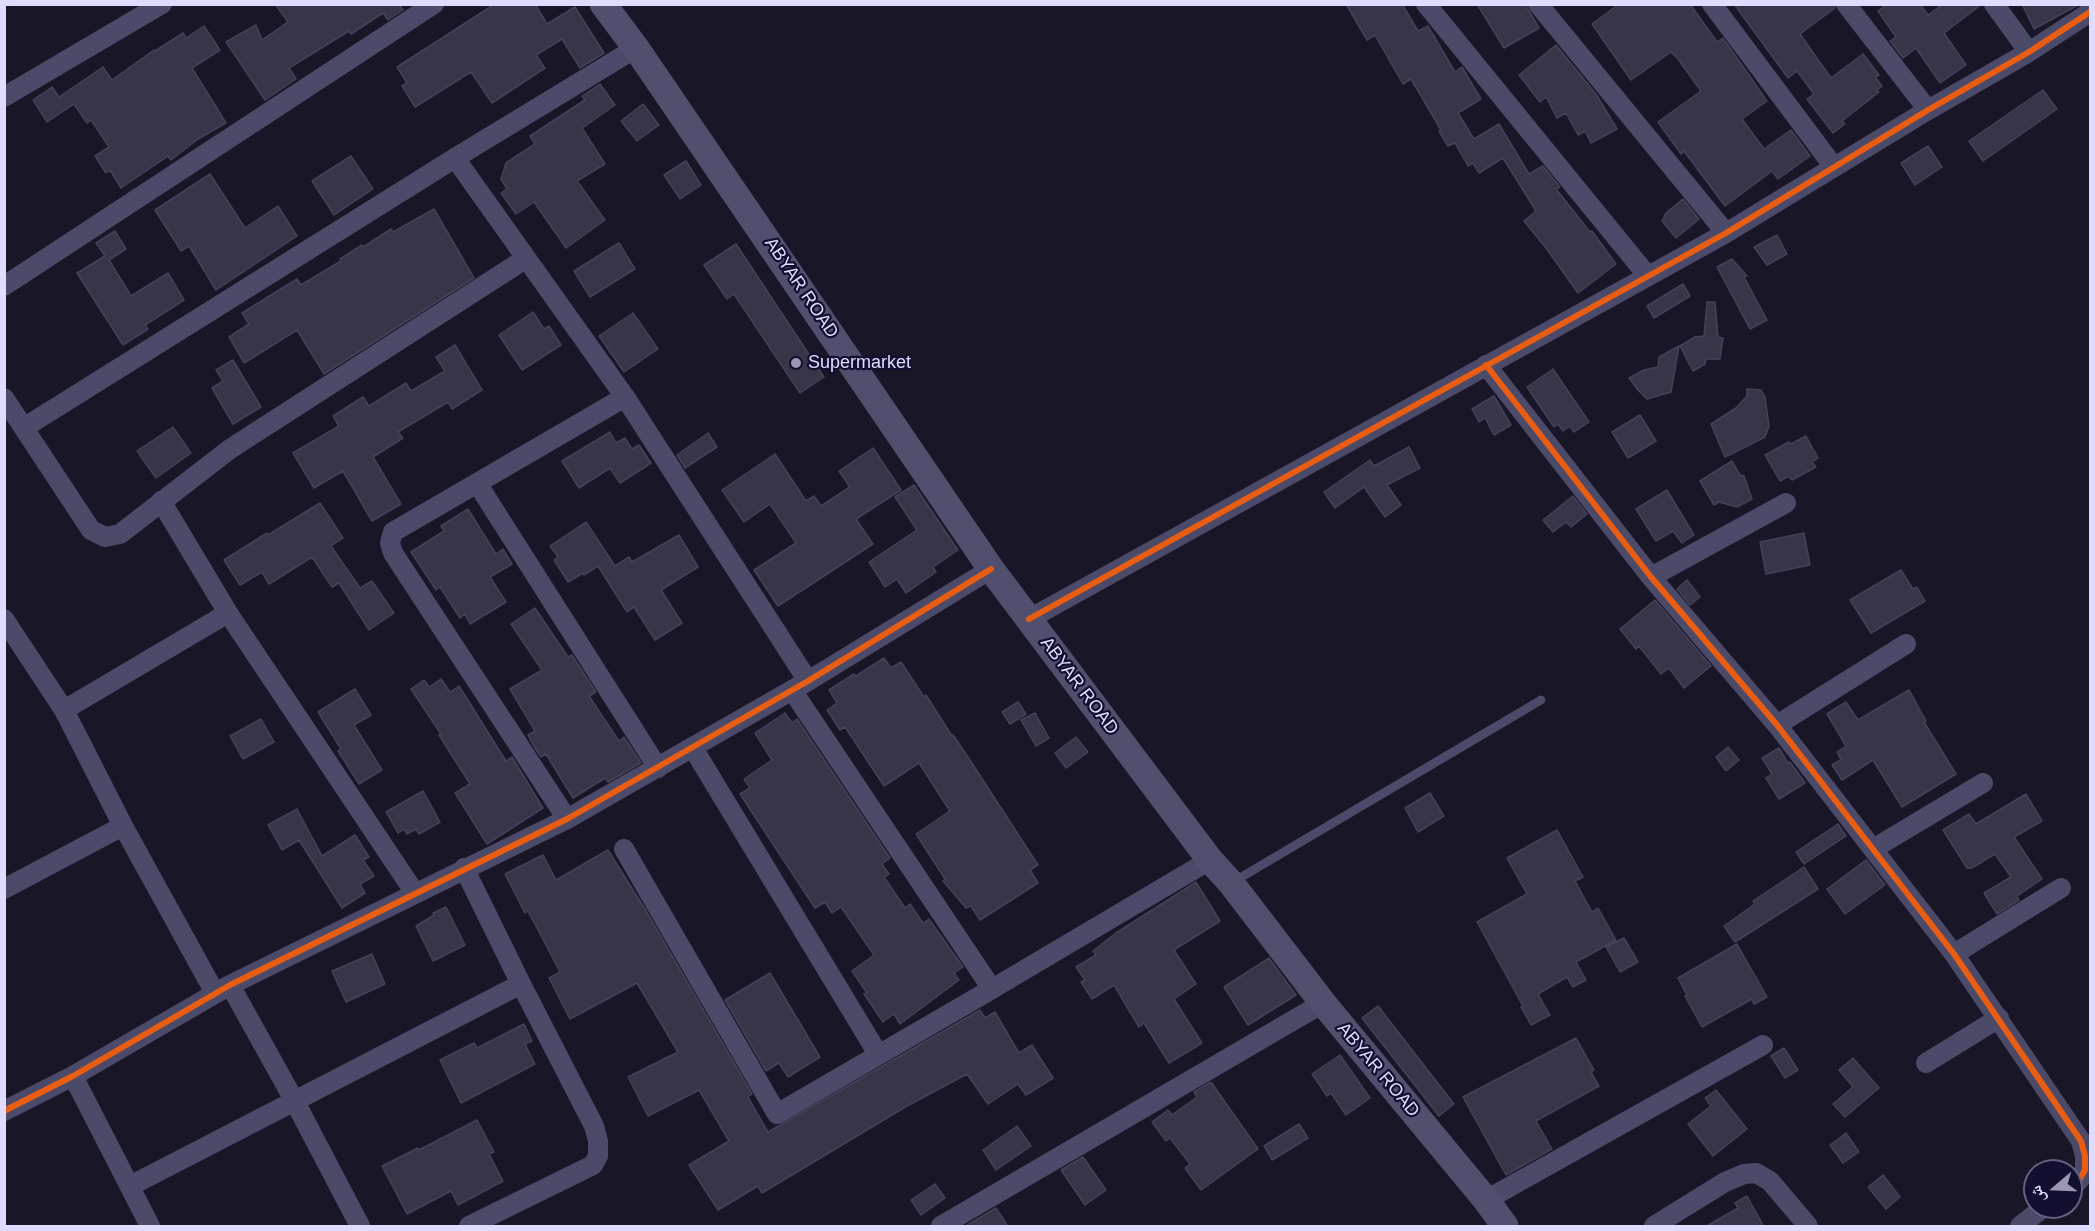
<!DOCTYPE html>
<meta charset="utf-8">
<style>
body{margin:0}
#map{position:relative;width:2095px;height:1231px;overflow:hidden;background:#191628;font-family:Helvetica,"Noto Naskh Arabic",sans-serif}
canvas{display:block}
.frame{position:absolute;inset:0;border:6px solid #dfddff;pointer-events:none}
.north{position:absolute;left:2023px;top:1159px;width:60px;height:60px;box-sizing:border-box;background:#130f2f;border:2px solid #656182;border-radius:50%;rotate:251deg;font-size:16px;font-weight:700;line-height:24px;text-align:center;color:#dfddff}
.north::after{content:'';display:block;margin:auto;width:21px;height:27px;background:#9a97b4;clip-path:polygon(50% 0,100% 100%,50% 72%,0 100%)}
</style>
<div id="map">
<canvas width="2095" height="1231"></canvas>
<div class="frame"></div>
<div class="north">ش</div>
</div>
<script>
const context = document.querySelector('canvas').getContext('2d');
context.lineJoin = 'round';
function fillPath(path, color) { context.fillStyle = color; context.fill(path, 'evenodd'); }
const toPath = rows => new Path2D(rows.map(r => 'M' + r).join(''));
function trace(path, color, width, dash) { context.strokeStyle = color; context.lineWidth = width; context.lineCap = dash ? 'butt' : 'round'; context.setLineDash(dash || []); context.stroke(path); }
function drawText(font, color, halo, rows, align = 'center') {
  context.font = font + ' Helvetica,sans-serif'; context.lineWidth = 4.5; context.setLineDash([]); context.textBaseline = 'middle'; context.strokeStyle = halo; context.fillStyle = color; for (const [text, x, y, turn = 0] of rows) {
    context.save(); context.translate(x, y); context.rotate((+turn || 0) * Math.PI / 180); context.textAlign = isNaN(turn) ? turn : align; if (halo) context.strokeText(text, 0, 0); context.fillText(text, 0, 0); context.restore();
  }
}
const building = toPath([
 [275,4,399,4,403,10,388,20,383,13,351,34,349,31,289,68,296,79,265,100,226,42,256,25,262,40,288,22,275,4],
 [495,4,535,4,547,24,575,7,604,53,580,68,562,39,536,55,545,68,492,103,471,72,415,107,402,86,407,83,397,67,495,4],
 [1346,4,1402,4,1418,31,1428,26,1455,72,1462,67,1481,99,1458,113,1474,139,1499,124,1529,174,1543,166,1560,187,1556,189,1590,232,1592,231,1616,264,1578,293,1546,248,1524,221,1536,211,1503,158,1479,173,1473,163,1468,166,1455,143,1448,146,1439,131,1441,130,1411,79,1403,84,1375,35,1367,40,1346,4],
 [1477,4,1525,4,1539,28,1504,48,1477,4],
 [1619,4,1690,4,1717,42,1723,38,1767,101,1742,119,1764,149,1791,130,1810,156,1778,179,1772,171,1725,206,1684,151,1681,154,1658,122,1701,91,1678,59,1671,52,1631,80,1592,24,1619,4],
 [1734,4,1834,4,1835,8,1800,34,1831,78,1863,54,1879,75,1875,77,1882,86,1877,90,1879,92,1842,121,1845,124,1833,133,1807,99,1814,94,1797,71,1788,78,1734,4],
 [1887,4,1920,4,1928,15,1943,4,1982,4,1944,33,1966,65,1940,83,1916,48,1903,58,1890,41,1896,37,1878,11,1887,4],
 [2022,4,2080,4,2034,29,2022,4],
 [204,26,220,50,192,68,226,123,198,139,171,160,168,156,121,188,110,170,106,173,95,156,109,147,91,120,87,123,74,104,47,122,33,100,52,87,59,97,103,67,112,80,154,50,155,51,183,33,186,38,204,26],
 [1556,45,1596,94,1617,129,1591,143,1585,131,1578,135,1566,113,1557,118,1546,97,1540,102,1519,75,1556,45],
 [600,84,615,105,582,128,605,164,577,181,605,220,566,248,534,202,516,214,501,193,507,189,501,179,506,163,535,144,530,136,585,100,582,96,600,84],
 [2043,90,2057,109,1983,161,1969,141,2043,90],
 [643,104,659,125,637,141,621,121,643,104],
 [1928,146,1942,167,1915,185,1901,163,1928,146],
 [351,156,373,189,334,215,312,181,351,156],
 [686,161,701,185,680,199,664,175,686,161],
 [210,174,245,228,278,206,297,236,216,290,189,246,181,251,155,210,210,174],
 [1683,199,1699,219,1676,238,1662,221,1666,213,1683,199],
 [434,209,474,278,324,374,297,330,244,363,229,337,249,324,242,313,297,279,301,285,341,261,340,259,362,245,363,247,391,229,393,232,434,209],
 [115,231,126,249,109,260,131,296,168,273,184,300,145,325,148,329,123,345,77,273,105,256,96,243,115,231],
 [1777,235,1787,254,1767,265,1754,247,1777,235],
 [619,243,635,269,590,297,574,271,619,243],
 [736,244,824,377,800,393,734,294,727,299,704,265,736,244],
 [1732,259,1747,276,1744,277,1767,320,1750,329,1717,267,1732,259],
 [1683,284,1690,296,1654,318,1647,306,1683,284],
 [1707,302,1715,302,1718,337,1723,338,1720,359,1706,359,1705,364,1693,371,1680,346,1695,337,1704,336,1707,302],
 [533,312,544,329,549,326,561,345,522,370,499,335,533,312],
 [633,313,658,349,624,372,599,336,633,313],
 [455,345,482,390,452,409,448,402,398,432,403,438,373,457,401,504,372,521,343,471,314,488,293,453,339,426,333,416,363,397,369,406,406,383,411,391,445,371,436,357,455,345],
 [1679,346,1671,392,1647,399,1638,390,1629,378,1644,370,1658,367,1659,357,1679,346],
 [233,360,261,407,233,424,212,388,223,381,216,370,233,360],
 [1553,369,1589,422,1574,432,1570,426,1563,431,1558,424,1554,427,1527,387,1553,369],
 [1747,389,1761,390,1765,397,1769,426,1765,437,1725,457,1711,424,1736,408,1747,396,1747,389],
 [1494,396,1511,425,1494,435,1485,418,1479,422,1472,409,1494,396],
 [1640,415,1656,441,1628,458,1612,432,1640,415],
 [173,427,191,453,156,478,137,451,173,427],
 [610,432,616,443,625,438,632,449,639,445,651,463,620,483,610,468,579,488,562,461,610,432],
 [708,433,717,447,685,468,677,455,708,433],
 [1806,436,1818,458,1812,462,1816,467,1792,480,1789,476,1780,481,1765,455,1789,442,1791,444,1806,436],
 [1409,447,1420,468,1387,485,1401,505,1385,517,1364,487,1335,508,1324,492,1370,460,1374,466,1409,447],
 [873,448,901,490,856,519,873,544,778,606,754,570,796,543,770,504,744,522,722,490,775,454,806,501,814,496,821,506,850,487,839,471,873,448],
 [1732,461,1740,475,1744,476,1752,499,1737,507,1719,502,1714,505,1700,481,1732,461],
 [914,485,958,550,933,567,936,572,906,593,897,579,885,587,869,562,917,530,895,497,914,485],
 [1667,490,1694,535,1682,543,1673,531,1656,541,1636,509,1667,490],
 [1573,496,1587,514,1571,527,1566,522,1553,532,1543,520,1573,496],
 [320,503,343,538,331,546,360,588,372,581,394,613,369,630,339,583,332,587,312,557,269,584,262,572,240,585,224,560,267,533,268,535,320,503],
 [468,509,496,554,503,549,512,564,490,577,506,602,470,624,465,614,460,618,440,587,436,590,411,552,444,531,441,526,468,509],
 [586,522,615,566,629,557,632,562,679,535,698,567,661,590,682,623,655,640,634,607,627,612,598,566,584,575,583,573,568,582,554,560,558,557,550,546,586,522],
 [1804,533,1810,565,1766,574,1760,542,1804,533],
 [1901,570,1913,589,1917,587,1925,601,1871,633,1850,600,1901,570],
 [1687,580,1700,597,1690,605,1677,589,1687,580],
 [1655,600,1711,666,1684,688,1669,668,1661,674,1639,646,1636,649,1620,629,1655,600],
 [535,608,568,657,572,655,596,692,589,696,619,741,624,737,641,763,608,782,605,778,573,798,546,754,541,757,533,745,528,735,535,731,510,689,542,670,511,624,535,608],
 [884,658,891,668,901,662,924,697,926,695,952,736,953,735,966,754,1038,865,1030,870,1038,883,980,920,971,906,966,908,943,881,945,879,916,834,950,811,919,763,884,786,845,727,840,730,827,710,837,703,829,690,854,674,856,676,884,658],
 [441,679,450,692,459,686,506,761,512,757,543,808,487,844,455,793,470,784,439,735,441,734,411,689,424,680,429,687,441,679],
 [355,689,371,715,354,725,382,770,359,784,338,751,341,749,318,712,355,689],
 [1909,690,1926,721,1924,722,1956,774,1902,807,1873,760,1842,780,1832,765,1841,760,1837,752,1846,746,1827,714,1846,702,1858,720,1909,690],
 [1018,702,1026,714,1010,724,1002,712,1018,702],
 [785,713,792,723,797,719,890,858,882,864,889,874,884,877,905,908,910,904,923,923,929,919,963,967,954,973,959,980,900,1024,894,1014,883,1022,864,994,867,993,852,971,874,955,841,907,832,913,825,902,815,908,740,794,750,788,744,779,772,760,755,733,785,713],
 [1035,713,1049,738,1036,746,1021,720,1035,713],
 [261,719,274,742,243,759,230,736,261,719],
 [1076,737,1088,752,1066,768,1055,753,1076,737],
 [1728,747,1739,760,1726,771,1716,757,1728,747],
 [1779,748,1788,763,1790,762,1805,783,1779,799,1766,778,1772,774,1762,758,1779,748],
 [423,791,440,822,419,834,416,829,407,834,404,829,398,833,386,812,423,791],
 [1430,793,1444,816,1418,832,1405,808,1430,793],
 [2026,794,2042,821,2014,837,2042,879,2017,896,2019,900,1997,914,1984,893,2011,877,1995,854,1972,868,1967,868,1943,830,1969,814,1976,824,2026,794],
 [297,809,322,856,355,835,369,857,363,860,374,876,360,884,365,893,342,908,299,840,282,850,268,825,297,809],
 [1838,824,1846,836,1804,864,1796,852,1838,824],
 [1557,830,1583,877,1575,881,1592,912,1598,908,1616,940,1576,962,1586,980,1573,987,1567,977,1538,994,1550,1015,1531,1025,1521,1007,1523,1006,1477,922,1527,894,1507,858,1557,830],
 [608,850,645,909,752,1094,748,1097,768,1132,980,1010,985,1018,995,1012,1019,1053,1032,1045,1053,1078,1026,1095,1018,1084,988,1104,967,1074,907,1106,762,1193,758,1186,718,1210,689,1165,729,1141,699,1090,648,1116,628,1077,678,1052,637,983,570,1019,549,978,560,972,528,911,525,913,505,874,543,855,556,880,608,850],
 [1866,860,1885,885,1845,914,1827,889,1866,860],
 [1804,867,1818,889,1735,942,1724,926,1755,904,1753,901,1804,867],
 [1196,882,1220,921,1174,950,1196,984,1174,999,1202,1043,1169,1063,1144,1023,1139,1027,1114,985,1092,999,1081,982,1085,980,1076,967,1096,955,1093,951,1116,933,1196,882],
 [446,907,465,945,433,961,416,926,434,915,433,913,446,907],
 [1624,938,1638,962,1620,972,1606,947,1624,938],
 [1737,944,1767,997,1754,1004,1752,999,1702,1027,1685,996,1687,995,1678,978,1737,944],
 [372,954,385,984,346,1002,332,971,372,954],
 [1269,958,1296,995,1248,1025,1224,987,1269,958],
 [770,973,820,1057,788,1077,779,1063,766,1071,725,1000,770,973],
 [1378,1006,1454,1104,1439,1116,1362,1018,1378,1006],
 [524,1024,532,1041,525,1044,535,1064,461,1103,440,1060,474,1043,477,1048,524,1024],
 [1576,1038,1594,1070,1591,1072,1599,1086,1536,1121,1552,1149,1506,1175,1463,1097,1576,1038],
 [1784,1048,1798,1070,1785,1078,1771,1056,1784,1048],
 [1340,1055,1370,1098,1346,1115,1331,1093,1327,1096,1312,1074,1340,1055],
 [1853,1058,1879,1088,1845,1117,1833,1104,1853,1087,1839,1070,1853,1058],
 [1211,1082,1258,1149,1201,1190,1185,1168,1190,1164,1170,1138,1166,1141,1152,1122,1168,1110,1172,1115,1197,1097,1194,1092,1211,1082],
 [1716,1090,1747,1129,1713,1156,1688,1124,1711,1106,1705,1098,1716,1090],
 [477,1120,494,1152,489,1154,503,1181,458,1205,451,1191,407,1214,382,1166,418,1148,419,1150,477,1120],
 [1299,1124,1308,1138,1272,1160,1264,1146,1299,1124],
 [1017,1126,1031,1146,996,1170,983,1150,1017,1126],
 [1846,1133,1859,1152,1843,1163,1830,1145,1846,1133],
 [1083,1157,1106,1190,1085,1205,1061,1170,1083,1157],
 [1883,1175,1900,1197,1886,1209,1868,1187,1883,1175],
 [935,1184,945,1198,921,1215,911,1200,935,1184],
 [1747,1196,1764,1227,1705,1227,1738,1208,1735,1203,1747,1196],
 [996,1208,1008,1227,964,1227,996,1208]
]);
fillPath(building, '#383549');
trace(building, '#45415a', 1.5);
trace(toPath([
 [1233,882,1541,700]
]), '#4b4b69', 9);
trace(toPath([
 [1426,4,1647,275],
 [1538,4,1726,233],
 [1712,4,1834,167],
 [1846,4,1928,110],
 [1994,4,2029,52],
 [4,97,162,4],
 [455,158,625,397,808,681],
 [4,286,434,4],
 [1486,365,1651,577,1777,725,1954,954,2081,1141,2085,1156,2085,1170,2079,1180,2071,1187],
 [4,398,91,530,105,537,120,534,230,449,525,259],
 [25,427,455,158,636,48],
 [477,483,658,768],
 [161,501,228,613,415,893],
 [1651,577,1786,503],
 [4,619,64,710,123,826,215,993],
 [1029,619,1726,233,1928,110,2029,52,2090,12],
 [792,690,992,989,1210,860],
 [64,710,228,613],
 [1777,725,1906,644],
 [693,748,878,1054],
 [567,819,393,553,390,543,393,532,625,397],
 [624,849,777,1114,992,989],
 [1873,849,1983,783],
 [464,868,521,984,594,1126,598,1141,598,1156,593,1165,469,1226],
 [4,889,123,826],
 [1954,954,2061,888],
 [230,985,294,1100,360,1226],
 [1926,1063,1999,1018],
 [73,1076,150,1226],
 [4,1111,73,1076,230,985,567,819,808,681,991,569],
 [130,1186,521,984],
 [1486,1200,1763,1045],
 [941,1226,1323,1003],
 [1654,1226,1725,1182,1744,1174,1756,1173,1770,1181,1808,1226],
 [2020,1226,2044,1207]
]), '#4b4b69', 20);
trace(toPath([
 [603,4,636,48,991,569,1210,860,1231,883,1323,1003,1486,1200,1505,1226]
]), '#504f6e', 27);
trace(toPath([
 [1486,365,1651,577,1777,725,1954,954,2081,1141,2085,1156,2085,1170,2079,1180,2071,1187],
 [1029,619,1726,233,1928,110,2029,52,2090,12],
 [4,1111,73,1076,230,985,567,819,808,681,991,569]
]), '#e95d12', 6);
for (const [x, y, r, color] of [
 [796,363,6,"#9a97b4"]
]) { const dot = new Path2D(); dot.arc(x, y, r, 0, 2 * Math.PI); context.fillStyle = color; context.fill(dot); trace(dot, '#130f2f', 2); }
drawText('18px', '#dfddff', '#130f2f', [
 ["ABYAR ROAD",801,288,56],
 ["ABYAR ROAD",1079,686,53],
 ["ABYAR ROAD",1378,1070,50]
]);
drawText('18px', '#dfddff', '#130f2f', [
 ["Supermarket",808,363]
], 'left');
</script>
